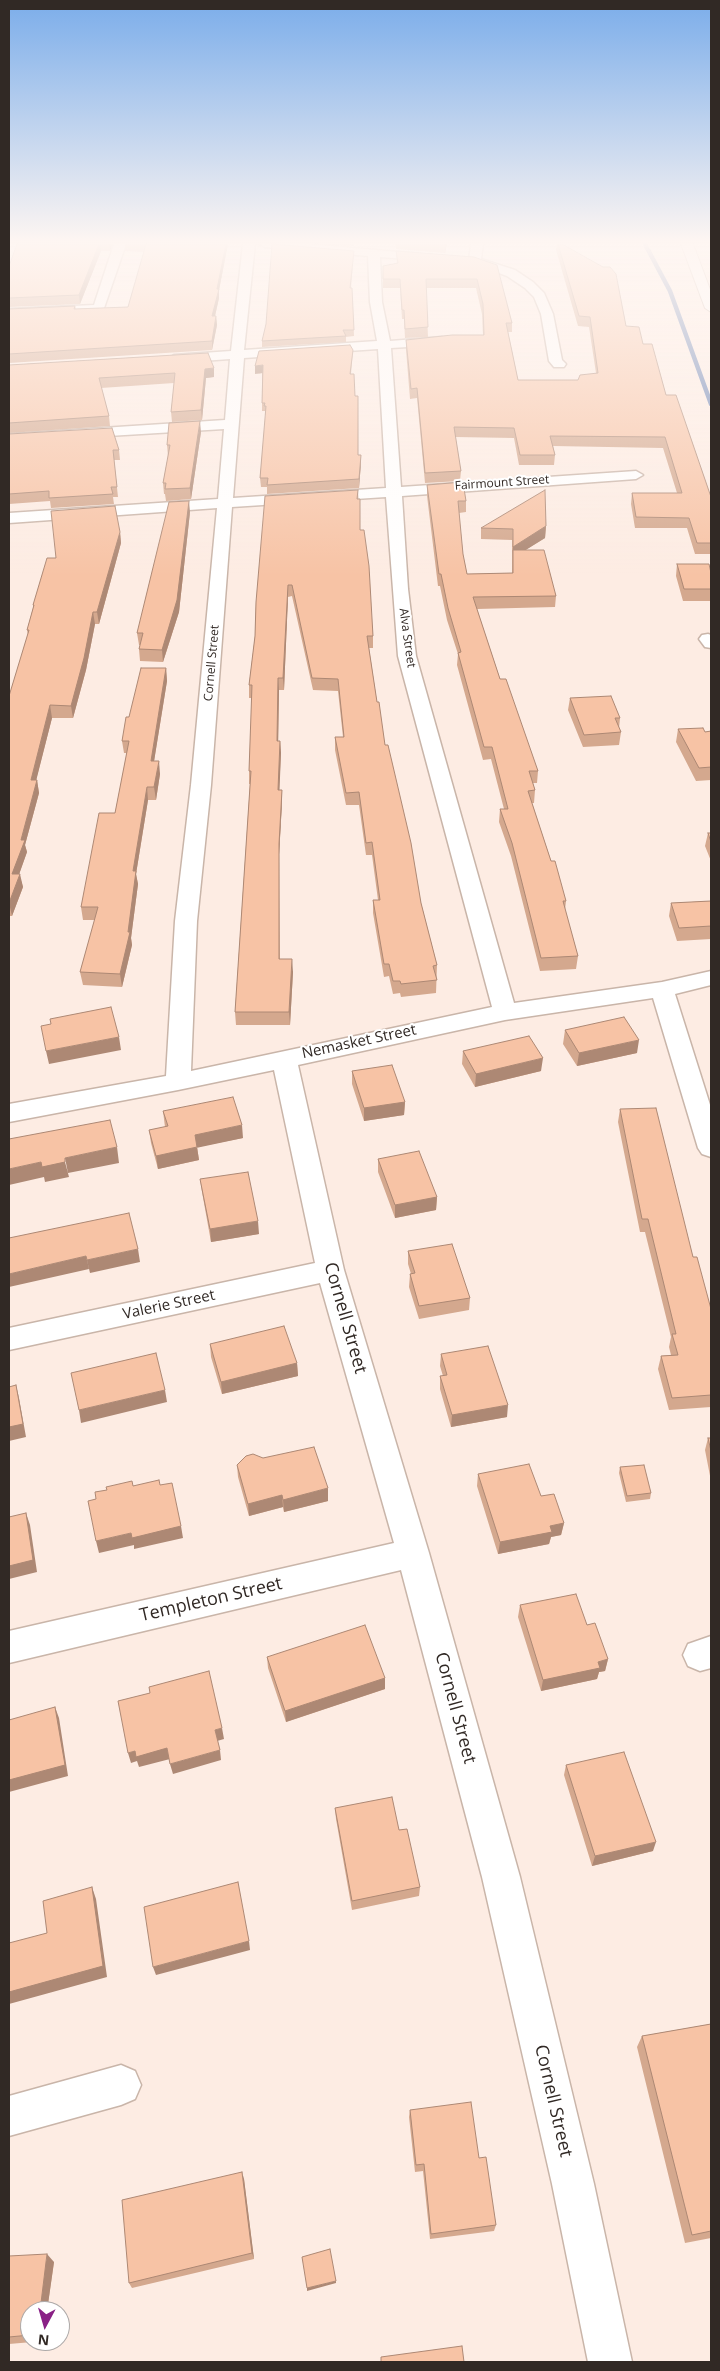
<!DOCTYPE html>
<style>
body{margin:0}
#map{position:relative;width:720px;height:2371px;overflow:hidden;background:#fdece3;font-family:"Open Sans",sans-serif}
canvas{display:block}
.frame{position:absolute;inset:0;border:10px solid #312925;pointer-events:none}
.north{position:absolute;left:20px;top:2301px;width:50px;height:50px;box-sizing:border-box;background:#fff;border:1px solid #ada9a8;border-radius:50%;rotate:186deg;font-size:14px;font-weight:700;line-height:20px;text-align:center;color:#312925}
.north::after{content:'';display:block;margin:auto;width:18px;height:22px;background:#8a2186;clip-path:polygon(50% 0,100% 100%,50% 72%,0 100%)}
</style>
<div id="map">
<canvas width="720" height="2371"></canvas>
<div class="frame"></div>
<div class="north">N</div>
</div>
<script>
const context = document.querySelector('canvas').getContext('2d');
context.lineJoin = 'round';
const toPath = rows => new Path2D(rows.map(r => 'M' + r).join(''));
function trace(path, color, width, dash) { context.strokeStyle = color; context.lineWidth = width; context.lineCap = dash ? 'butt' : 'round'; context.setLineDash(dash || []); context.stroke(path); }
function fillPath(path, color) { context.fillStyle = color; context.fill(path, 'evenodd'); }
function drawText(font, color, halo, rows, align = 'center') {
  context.font = font + ' "Open Sans",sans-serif'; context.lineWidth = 4; context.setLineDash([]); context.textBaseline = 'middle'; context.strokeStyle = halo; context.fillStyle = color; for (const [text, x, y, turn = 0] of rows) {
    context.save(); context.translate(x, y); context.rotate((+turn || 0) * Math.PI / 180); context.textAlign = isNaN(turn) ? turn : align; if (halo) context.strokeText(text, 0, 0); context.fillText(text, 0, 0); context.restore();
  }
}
trace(toPath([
 [645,244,670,291,711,404]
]), '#637eb2', 4.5);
const street = toPath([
 [114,244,126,244,103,311,9,317,9,309,94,305,114,244],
 [243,244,255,244,244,350,377,341,370,302,368,256,265,247,259,244,308,244,432,255,438,258,432,261,380,257,382,302,390,341,442,337,448,341,442,345,391,348,401,487,636,471,643,475,636,479,402,496,408,589,416,656,514,1003,662,982,711,971,711,985,675,994,711,1108,711,1157,702,1154,698,1148,653,998,505,1020,298,1065,344,1270,429,1553,520,1877,594,2184,632,2362,588,2362,552,2184,482,1877,401,1570,9,1663,9,1631,394,1543,320,1283,9,1350,9,1328,315,1263,274,1070,178,1090,9,1122,9,1104,166,1076,175,921,191,785,217,508,9,523,9,513,218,499,224,429,9,442,9,434,225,420,230,359,174,363,167,359,174,355,231,351,243,244],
 [378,349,386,488,233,498,244,358,378,349],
 [386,497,398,656,492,1007,191,1071,197,921,211,785,232,507,386,497],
 [471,244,483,244,481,259,515,270,533,282,544,293,553,314,562,360,566,364,564,367,554,367,549,361,541,314,534,297,525,288,507,276,471,263,469,261,471,244],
 [708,634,711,635,711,648,705,647,699,639,702,635,708,634],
 [711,1636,711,1668,700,1671,688,1666,683,1655,688,1644,711,1636],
 [121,2065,135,2071,141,2085,135,2099,121,2105,9,2136,9,2096,121,2065]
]);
const highway = toPath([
 [681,244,693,244,711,292,711,312,705,308,681,244]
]);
trace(street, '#c9b5a9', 3);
trace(highway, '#c9b5a9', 2);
fillPath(street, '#fff');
fillPath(highway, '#fff');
fillPath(toPath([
 [17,244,112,244,110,251,101,251,80,304,9,307,9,309,9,266],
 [125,244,228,244,219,290,219,298,215,316,216,316,217,325,212,350,9,363,9,309,75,306,76,309,128,307,144,252,125,251],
 [320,244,354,244,354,246],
 [395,244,447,244,445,253,396,249],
 [557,244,562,244,626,326,643,344,711,497,711,554,695,554,687,528,635,528,631,504,632,493,677,493,663,448,553,446,555,455,554,465,519,465,514,438,455,437,461,471,460,481,425,483,417,398,410,399,406,350,406,340,483,335,482,314,476,288,426,288,428,337,405,338,404,319,402,319,400,288,383,288,383,266,397,263,396,251,474,257,512,323,512,332,508,332,518,380,578,380,596,373,589,327,578,326,556,250],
 [354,251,351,288,352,288,354,336,346,337,346,342,262,347,262,341],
 [353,350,351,374,358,455,361,463,359,488,267,494,267,487,261,487,260,478,266,415,265,415,265,411,262,411,262,373,255,374],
 [208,353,214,377,206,378,202,420,172,422,171,412,174,383,101,388,109,416,110,426,9,433,9,365],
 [201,432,191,499,166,501,165,494,164,494,163,483,168,456,167,445],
 [9,434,119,450,120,460,114,460,118,497,113,497,114,504,51,508,50,501,9,504],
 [427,485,466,501,466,512,459,513,463,554,467,574,512,573,512,540,481,539,481,528,546,526,545,538,525,550,556,596,555,607,477,609,500,679,538,771,537,783,533,783,535,790,534,803,532,803,551,861,566,901,565,910,578,956,576,969,540,971,511,856,499,822,500,809,504,809,491,759,483,760,457,665,458,654,447,620,440,586,438,586,427,496],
 [358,490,360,530,373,636,373,648,369,648,377,702,385,745,421,903,437,965,436,993,401,997,400,993,393,994,389,976,384,977,373,913,373,900,378,900,372,855,366,855,359,805,346,805,335,750,335,737,343,737,338,691,313,690,292,596,288,597,284,690,279,690,278,741,280,741,281,753,279,790,282,790,282,802,279,856,280,959,293,972,290,1025,236,1025,235,1012,250,784,249,784,249,771,252,698,249,698,249,685,255,636,256,602],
 [190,512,179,612,163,662,140,661,139,649,140,645,139,645,137,633],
 [120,532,121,543,99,624,95,624,86,670,73,718,52,718,36,780,37,780,39,793,25,845,27,852,19,874,23,887,12,916,9,916,9,696,28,635,27,630,33,608,33,605,56,558],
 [677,564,711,573,711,601,683,601,676,576],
 [166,668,167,681,154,761,160,774,156,800,148,800,136,874,138,884,131,938,132,945,122,987,83,985,80,972,95,920,83,920,81,907,115,813,127,753,124,753,122,741,129,717],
 [570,698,620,718,619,728,621,732,619,745,583,747,568,710],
 [678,729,705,732,711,731,711,780,696,781,676,742],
 [708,833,711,833,711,861,705,846],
 [711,901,711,939,677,941,669,916,671,903],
 [565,1030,637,1053,577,1066,563,1044],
 [463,1051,541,1071,475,1087,462,1064],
 [352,1071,405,1102,404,1115,364,1121,352,1084],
 [620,1109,693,1257,711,1309,711,1407,669,1410,658,1369,661,1356,671,1355,669,1347,671,1337,645,1232,640,1232,618,1122],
 [163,1111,243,1138,197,1147,199,1160,158,1169,151,1143,149,1130,165,1127],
 [378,1159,437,1197,436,1210,395,1218,378,1172],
 [200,1179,259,1234,211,1242,202,1192],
 [408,1251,470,1298,469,1310,419,1319,409,1287,410,1274,411,1274,408,1264],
 [210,1344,297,1363,298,1376,222,1394,211,1357],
 [441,1354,507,1417,451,1427,440,1389,440,1376,443,1376,440,1366],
 [708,1438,711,1438,711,1481,705,1450],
 [237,1465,328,1501,284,1512,283,1507,249,1516,238,1477],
 [620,1467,651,1493,650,1499,626,1502,619,1473],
 [478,1474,541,1496,564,1523,561,1535,551,1537,549,1544,498,1554,477,1486],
 [520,1605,587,1625,608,1659,605,1671,599,1672,597,1679,541,1691,518,1617],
 [267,1657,385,1678,385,1689,286,1722,268,1668],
 [566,1765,653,1851,592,1866,564,1775],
 [335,1808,399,1830,420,1887,419,1896,352,1910,336,1819],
 [711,2024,711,2238,685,2243,637,2047,642,2036],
 [410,2110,479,2158,496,2225,494,2231,430,2239,423,2171,415,2172,409,2117],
 [244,2179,254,2259,132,2288,129,2283],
 [9,2256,54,2262,47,2311,30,2311,30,2341,44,2341,9,2344]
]), '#d4a88e');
fillPath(toPath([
 [99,244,100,244,101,251,80,304,79,295],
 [109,244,112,244,110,251],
 [226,244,228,244,219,290,219,298,213,325,212,316,217,289],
 [445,244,447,244,445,253],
 [216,316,217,325,212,350,212,341],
 [263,365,263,373,255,374,255,366],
 [214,368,214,377,206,378,202,420,201,410,205,369],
 [200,421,201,432,191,499,190,488],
 [361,455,361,463,359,488,359,479],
 [189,501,190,512,179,612,163,662,162,650],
 [546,526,545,538,513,558,513,550,512,558,513,547],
 [120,532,121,543,99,624,97,612],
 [288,585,288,597,284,690,283,678],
 [93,612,95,624,86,670,73,718,71,706],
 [166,668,167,681,152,774,151,761],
 [278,678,279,690,278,753,277,741],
 [50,705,52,718,33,793,31,780],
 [280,741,281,753,279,802,278,790],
 [159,761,160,774,156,800,154,787],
 [37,780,39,793,25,845,27,852,15,886,12,874],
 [147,787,148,800,136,874,138,884,131,938,132,945,122,987,120,974,128,932,133,871],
 [282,790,282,802,279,856,280,972,279,844],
 [20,874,23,887,12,916,9,903],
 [292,959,293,972,290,1025,289,1012],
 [119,1037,121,1050,49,1064,46,1051],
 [639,1040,637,1053,577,1066,579,1053],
 [543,1058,541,1071,475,1087,476,1074],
 [405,1102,404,1115,364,1121,364,1108],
 [242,1125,243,1138,196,1148,195,1135],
 [117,1147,119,1163,68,1173,65,1158],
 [197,1147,199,1160,158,1169,156,1156],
 [41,1162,65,1162,69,1177,45,1182,44,1177,9,1185,9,1169],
 [437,1197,436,1210,395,1218,395,1205],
 [258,1221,259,1234,211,1242,210,1229],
 [138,1249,140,1262,90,1273,87,1260],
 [86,1256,89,1269,9,1287,9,1274],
 [297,1363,298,1376,222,1394,221,1382],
 [16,1385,19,1398,26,1437,9,1441,9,1427],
 [165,1390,167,1402,81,1423,79,1410],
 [508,1405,507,1417,451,1427,452,1415],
 [328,1488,328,1501,284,1512,283,1500],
 [282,1495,283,1507,249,1516,248,1504],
 [26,1513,30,1525,37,1572,9,1579,9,1566],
 [564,1523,561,1535,551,1537,549,1544,498,1554,500,1542,550,1526],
 [181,1526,183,1538,134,1549,134,1545,99,1553,96,1541,131,1533],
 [608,1659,605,1671,599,1672,597,1679,541,1691,543,1680],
 [385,1678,385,1689,286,1722,285,1711],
 [55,1707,59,1718,68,1776,9,1792,9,1780],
 [222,1728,224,1739,217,1741,215,1730],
 [167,1748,170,1759,139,1767,137,1761,131,1763,128,1753,135,1751],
 [220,1750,221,1760,173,1774,170,1764],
 [656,1842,653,1851,592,1866,595,1856],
 [92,1887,96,1899,107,1977,9,2004,9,1992],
 [249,1941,250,1950,156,1975,153,1967],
 [242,2172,244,2179,254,2259,252,2253],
 [47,2254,54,2262,47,2311,40,2311],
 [336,2281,336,2283,307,2291,307,2288]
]), '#ad8874');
const building = toPath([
 [17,244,99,244,79,295,9,298,9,266,17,244],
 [146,244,226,244,217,289,219,289,212,316,216,316,212,341,9,354,9,309,75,306,74,309,128,307,146,244],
 [272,244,354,251,350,288,352,288,354,330,343,330,346,336,262,341,266,324,272,244],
 [558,244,562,244,603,267,610,267,616,274,626,326,639,327,643,344,652,344,666,395,676,395,711,497,711,543,697,543,689,518,636,517,632,493,682,493,665,437,550,436,555,455,520,455,514,428,454,427,461,471,425,473,417,388,411,389,406,340,452,335,484,335,483,304,477,279,426,279,428,327,405,329,404,310,402,310,400,279,383,279,383,266,398,263,396,251,474,257,497,265,512,323,506,323,518,380,578,380,580,375,598,373,590,317,579,316,558,244],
 [350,345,353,350,350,374,354,374,355,396,358,396,358,455,361,455,359,479,267,485,268,478,260,478,266,406,264,406,265,403,262,403,263,365,255,366,259,351,350,345],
 [208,353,214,368,205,369,201,410,171,412,175,373,99,378,109,416,9,423,9,365,208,353],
 [200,421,190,488,165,489,166,483,163,483,170,445,167,445,169,423,200,421],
 [112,428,119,450,113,450,117,487,111,487,113,494,49,498,49,491,9,494,9,434,112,428],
 [463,482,466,501,458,501,463,554,467,574,513,573,513,550,544,550,556,596,473,597,500,679,506,679,538,771,529,771,535,790,528,791,551,861,555,861,566,901,563,901,578,956,541,958,512,843,500,809,508,809,492,747,484,747,458,653,461,652,448,608,441,574,439,574,427,485,463,482],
 [358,490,357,499,360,499,360,530,364,530,369,566,373,636,367,636,377,702,379,702,385,745,388,745,396,779,411,843,421,903,437,965,433,966,437,980,401,984,400,981,393,981,389,964,384,964,373,900,380,900,372,842,366,843,359,792,346,793,335,737,344,737,338,679,312,678,292,585,288,585,283,678,278,678,277,741,280,741,278,790,282,790,279,844,279,959,292,959,289,1012,235,1012,251,771,249,771,252,685,249,685,255,636,256,602,265,496,358,490],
 [545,490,546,526,513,547,513,529,481,528,545,490],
 [189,501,177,600,162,650,139,649,143,633,137,633,169,502,189,501],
 [115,506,120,532,97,612,93,612,84,658,71,706,50,705,31,780,37,780,21,840,25,840,12,874,20,874,9,903,9,696,29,630,27,630,34,605,33,605,47,558,56,558,51,511,115,506],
 [677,564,709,564,711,573,711,589,684,589,677,564],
 [141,668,166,668,151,761,159,761,154,787,147,787,133,871,136,871,128,932,130,932,120,974,80,972,98,907,81,907,99,813,115,813,129,741,122,741,126,717,129,717,141,668],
 [611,696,620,718,615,718,621,732,584,735,570,698,611,696],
 [703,728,705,732,711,731,711,767,699,768,678,729,703,728],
 [708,833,711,833,711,842,708,833],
 [711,901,711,926,679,928,671,903,711,901],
 [111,1007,119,1037,46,1051,41,1026,51,1024,50,1019,111,1007],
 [624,1017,639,1040,579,1053,565,1030,624,1017],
 [529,1036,543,1058,476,1074,463,1051,529,1036],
 [392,1065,405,1102,364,1108,352,1071,392,1065],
 [233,1097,242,1125,195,1135,197,1147,156,1156,149,1130,168,1126,163,1111,233,1097],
 [656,1108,693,1257,697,1257,711,1309,711,1395,672,1398,661,1356,678,1355,672,1334,676,1334,648,1219,642,1219,620,1109,656,1108],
 [110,1120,117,1147,65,1158,65,1162,42,1167,41,1162,9,1169,9,1139,110,1120],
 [419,1151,437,1197,395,1205,378,1159,419,1151],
 [248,1172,258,1221,210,1229,200,1179,248,1172],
 [129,1213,138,1249,87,1260,86,1256,9,1274,9,1238,129,1213],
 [452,1244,470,1298,419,1306,410,1274,415,1273,408,1251,452,1244],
 [284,1326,297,1363,221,1382,210,1344,284,1326],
 [488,1346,508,1405,452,1415,440,1376,447,1375,441,1354,488,1346],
 [156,1353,165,1390,79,1410,71,1373,156,1353],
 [16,1385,23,1424,9,1427,9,1387,16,1385],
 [708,1438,711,1438,711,1451,708,1438],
 [314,1447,328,1488,283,1500,282,1495,248,1504,237,1465,246,1456,253,1454,263,1458,314,1447],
 [529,1464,541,1496,554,1494,564,1523,550,1526,552,1532,500,1542,478,1474,529,1464],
 [644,1465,651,1493,627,1496,620,1467,644,1465],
 [159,1480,160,1485,172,1483,181,1526,132,1538,131,1533,96,1541,88,1501,96,1499,95,1492,107,1490,106,1487,132,1481,133,1486,159,1480],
 [26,1513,33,1560,9,1566,9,1517,26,1513],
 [576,1594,587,1625,595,1623,608,1659,598,1662,600,1668,543,1680,520,1605,576,1594],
 [365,1625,385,1678,285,1711,267,1657,365,1625],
 [209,1671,222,1728,215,1730,220,1750,170,1764,167,1748,136,1757,135,1751,128,1753,118,1701,150,1693,149,1687,209,1671],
 [55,1707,65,1765,9,1780,9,1720,55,1707],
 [624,1752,656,1842,595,1856,566,1765,624,1752],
 [392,1797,399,1830,407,1829,420,1887,352,1901,335,1808,392,1797],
 [238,1882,249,1941,153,1967,144,1907,238,1882],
 [92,1887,103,1966,9,1992,9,1943,47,1933,43,1901,92,1887],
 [711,2024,711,2231,692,2235,642,2036,711,2024],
 [471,2102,479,2158,486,2157,496,2225,431,2234,424,2164,416,2165,410,2110,471,2102],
 [242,2172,252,2253,129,2283,122,2200,242,2172],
 [330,2249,336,2281,307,2288,302,2257,330,2249],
 [47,2254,40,2311,30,2311,30,2335,9,2337,9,2256,47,2254],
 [462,2346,464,2362,381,2362,381,2357,462,2346]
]);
fillPath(building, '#f7c3a5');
trace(building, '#ad8874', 1);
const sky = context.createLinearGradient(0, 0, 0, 576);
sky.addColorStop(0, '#7badea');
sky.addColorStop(0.42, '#fef6f2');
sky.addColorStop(1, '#fef6f200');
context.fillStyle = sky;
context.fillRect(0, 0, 720, 576);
drawText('12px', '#312925', '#fff', [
 ["Fairmount Street",502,483,-4],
 ["Alva Street",407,638,82],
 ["Cornell Street",212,663,-85]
]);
drawText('15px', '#312925', '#fff', [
 ["Nemasket Street",359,1042,-12],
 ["Valerie Street",169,1305,-12]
]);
drawText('18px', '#312925', '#fff', [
 ["Cornell Street",345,1318,74],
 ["Templeton Street",211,1600,-13],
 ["Cornell Street",455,1708,75],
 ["Cornell Street",553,2101,77]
]);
</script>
